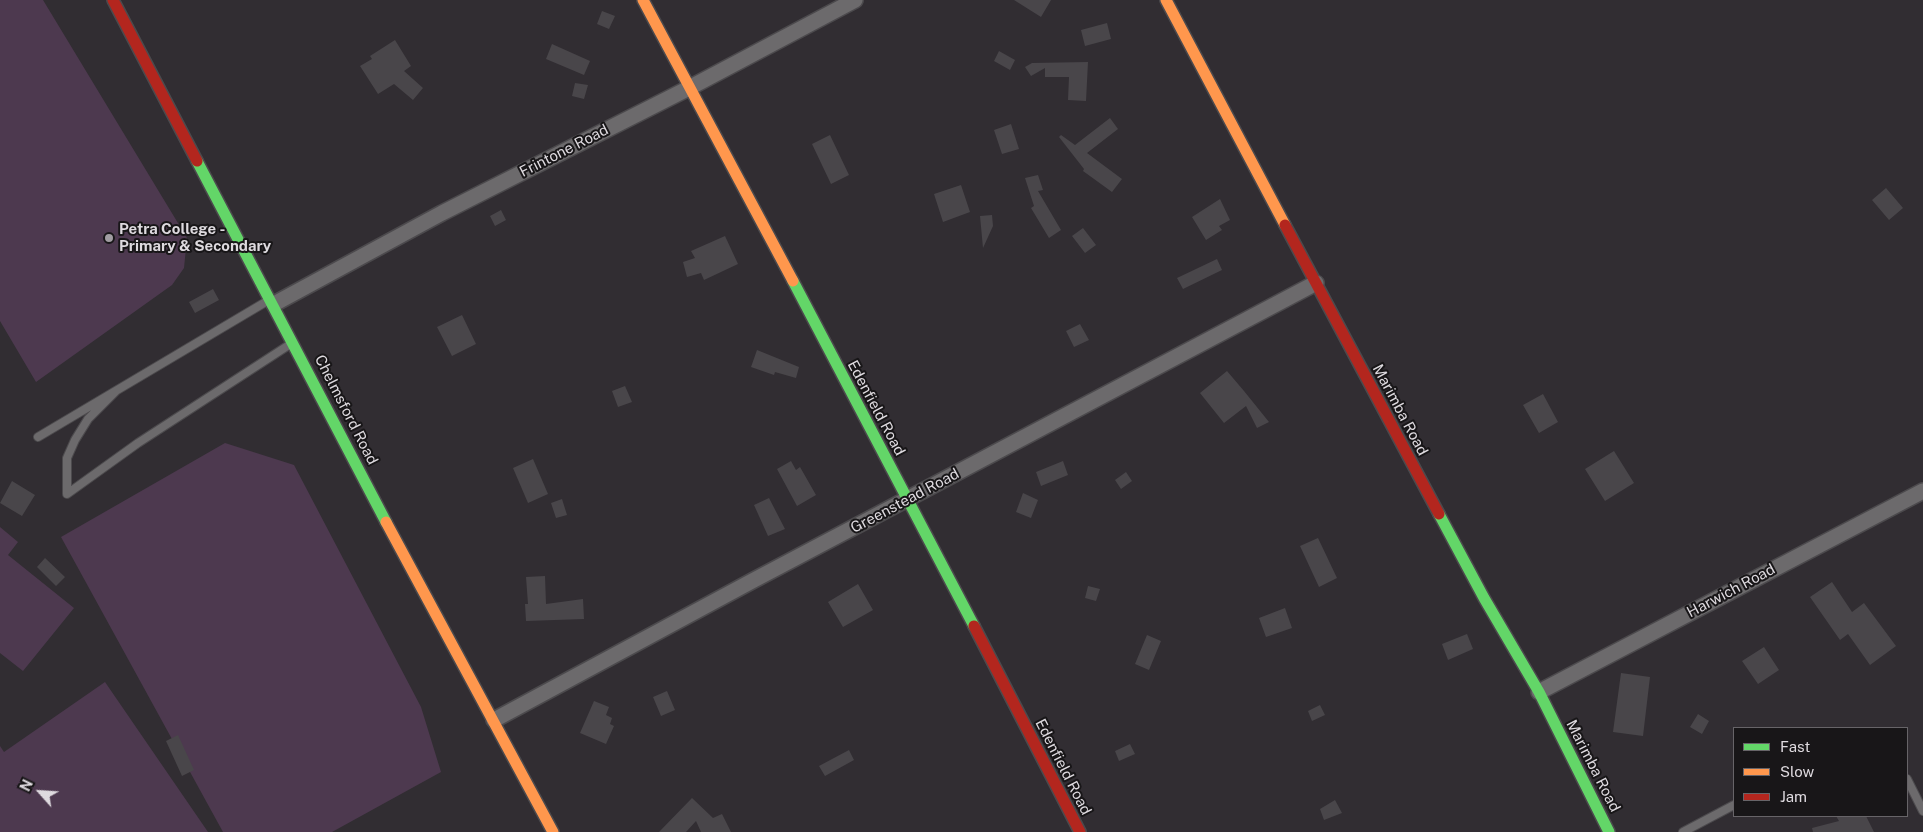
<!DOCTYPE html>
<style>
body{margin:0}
#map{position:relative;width:1923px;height:832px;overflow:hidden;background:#312d32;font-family:"Public Sans",sans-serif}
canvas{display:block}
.legend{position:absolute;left:1733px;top:727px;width:175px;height:90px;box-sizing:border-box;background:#181618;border:1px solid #676468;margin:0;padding:6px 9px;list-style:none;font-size:15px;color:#dedadf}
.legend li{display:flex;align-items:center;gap:10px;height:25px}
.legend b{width:25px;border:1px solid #676468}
.north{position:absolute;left:15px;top:767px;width:50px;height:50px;-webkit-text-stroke:4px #181618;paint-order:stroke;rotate:296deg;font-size:14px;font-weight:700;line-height:20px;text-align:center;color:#dedadf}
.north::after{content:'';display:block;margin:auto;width:18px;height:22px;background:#dedadf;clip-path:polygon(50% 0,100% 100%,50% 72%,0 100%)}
</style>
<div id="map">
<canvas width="1923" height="832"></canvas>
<ul class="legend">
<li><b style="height:6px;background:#63d668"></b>Fast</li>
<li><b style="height:6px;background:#ff974d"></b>Slow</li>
<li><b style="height:6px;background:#b3261e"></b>Jam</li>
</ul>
<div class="north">N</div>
</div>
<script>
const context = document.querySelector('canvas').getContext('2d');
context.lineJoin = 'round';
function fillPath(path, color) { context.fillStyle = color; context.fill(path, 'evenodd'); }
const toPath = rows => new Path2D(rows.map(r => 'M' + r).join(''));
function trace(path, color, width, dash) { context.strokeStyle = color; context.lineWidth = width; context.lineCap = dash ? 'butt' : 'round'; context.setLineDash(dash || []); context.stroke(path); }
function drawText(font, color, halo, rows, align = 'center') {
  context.font = font + ' "Public Sans",sans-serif'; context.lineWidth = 4; context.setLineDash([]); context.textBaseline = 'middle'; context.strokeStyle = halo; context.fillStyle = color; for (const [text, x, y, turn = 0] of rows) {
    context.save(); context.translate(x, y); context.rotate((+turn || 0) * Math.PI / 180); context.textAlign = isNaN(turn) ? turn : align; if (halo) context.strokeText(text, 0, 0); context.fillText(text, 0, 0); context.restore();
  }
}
fillPath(toPath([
 [0,0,43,0,187,238,184,268,172,285,36,382,0,321],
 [225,443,294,465,421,707,441,772,332,832,223,832,61,537],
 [0,527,18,542,8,555,74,608,23,671,0,653],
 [105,682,208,832,0,832,0,746,4,752]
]), '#4d394f');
fillPath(toPath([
 [1014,0,1051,0,1041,17],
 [602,11,615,16,609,29,597,24],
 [1107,23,1111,39,1085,46,1081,30],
 [395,40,411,66,404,71,423,88,413,100,394,84,378,94,360,66,372,59,370,56],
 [552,44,590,61,584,75,546,59],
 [999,51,1015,60,1010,70,994,61],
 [1088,62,1086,101,1068,100,1069,77,1045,77,1045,68,1031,76,1025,67,1032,63],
 [575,83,588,85,584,99,572,96],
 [1110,118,1118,129,1087,153,1122,179,1112,192,1083,171,1084,169,1059,137,1061,135,1075,145],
 [1011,124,1019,149,1002,154,994,130],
 [830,135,849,175,831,184,812,144],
 [1038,175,1043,190,1038,191,1061,230,1049,238,1031,208,1034,206,1025,178],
 [961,185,970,212,943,222,934,194],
 [1886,188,1903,208,1889,220,1872,200],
 [1220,199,1230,220,1219,226,1222,230,1206,240,1192,217],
 [501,210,506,220,495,226,490,216],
 [992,215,993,226,983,248,980,216],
 [1083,228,1096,245,1085,253,1072,236],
 [725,236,738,264,704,280,701,273,687,277,683,262,695,258,691,251],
 [1217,259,1222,270,1183,289,1177,278],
 [213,289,219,300,195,313,189,302],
 [462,315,476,344,452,356,437,327],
 [1080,324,1089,340,1074,347,1066,331],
 [757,350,799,367,796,378,775,372,774,375,751,367],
 [1227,371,1244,391,1269,422,1257,428,1246,406,1224,423,1200,393],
 [625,386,632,402,618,407,612,391],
 [1543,394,1558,422,1539,433,1523,405],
 [1614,451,1634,483,1605,501,1585,469],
 [533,459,548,494,528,503,513,468],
 [791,461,796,470,800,467,816,495,797,506,777,469],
 [1063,461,1068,475,1041,486,1036,472],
 [1126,472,1132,481,1121,489,1115,480],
 [12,481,35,495,22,516,0,503],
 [1023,493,1038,500,1031,518,1016,512],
 [769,498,785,529,768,536,754,505],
 [562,499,567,515,556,518,551,503],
 [1318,538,1337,578,1319,587,1300,546],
 [45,558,65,577,56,586,37,567],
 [545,576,546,604,583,599,584,619,526,621,525,604,528,604,526,577],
 [1832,582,1852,612,1864,603,1896,646,1870,665,1848,634,1840,640,1810,597],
 [858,584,873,610,843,627,828,602],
 [1088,586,1100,589,1096,601,1085,598],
 [1285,608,1292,628,1266,637,1259,618],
 [1467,634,1473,649,1448,660,1442,644],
 [1147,635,1161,641,1149,670,1135,664],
 [1764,647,1779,670,1758,684,1742,661],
 [1621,673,1650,677,1643,736,1613,732],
 [667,691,675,710,661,716,653,697],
 [594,701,609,707,606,715,612,718,610,724,614,726,606,744,580,733],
 [1320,705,1325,715,1312,721,1308,711],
 [1698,714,1709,721,1702,734,1690,727],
 [178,735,194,770,182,776,166,741],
 [1130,744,1135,754,1119,761,1115,751],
 [849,750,854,760,825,776,819,766],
 [692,798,713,818,722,814,731,832,701,832,696,821,686,832,659,832],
 [1335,800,1342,813,1324,820,1320,809],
 [1836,816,1866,816,1874,832,1813,832,1812,828,1839,821]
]), '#49464a');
const lane = toPath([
 [116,391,88,419,75,440,67,458,67,494,138,443,292,343],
 [38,437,269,300],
 [1907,779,1923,811],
 [1683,832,1734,805]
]);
const street = toPath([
 [274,304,442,213,689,88,855,0],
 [1539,692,1923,491],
 [494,720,754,580,1316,283]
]);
const fast = toPath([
 [197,161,386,522],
 [793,281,974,626],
 [1439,514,1484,598,1539,692,1609,832]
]);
const slow = toPath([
 [643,0,793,281],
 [1166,0,1285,225],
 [386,522,553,832]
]);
const jam = toPath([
 [113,0,197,161],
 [1285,225,1439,514],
 [974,626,1080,832]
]);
trace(lane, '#4c4a4d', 10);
trace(street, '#4c4a4d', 18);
trace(fast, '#4c4a4d', 14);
trace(slow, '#4c4a4d', 14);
trace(jam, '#4c4a4d', 14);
trace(lane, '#6c6a6c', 8);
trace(street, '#6c6a6c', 15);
trace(fast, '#63d668', 11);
trace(slow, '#ff974d', 11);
trace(jam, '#b3261e', 11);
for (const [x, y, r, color] of [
 [109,238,5,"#a19da2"]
]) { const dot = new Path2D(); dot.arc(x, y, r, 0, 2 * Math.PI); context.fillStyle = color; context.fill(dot); trace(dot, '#181618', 2); }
drawText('15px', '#dedadf', '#181618', [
 ["Frintone Road",564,151,-27],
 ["Edenfield Road",876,408,62],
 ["Chelmsford Road",346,410,63],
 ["Marimba Road",1400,410,62],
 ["Greenstead Road",905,501,-28],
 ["Harwich Road",1731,591,-28],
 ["Marimba Road",1593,766,63],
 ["Edenfield Road",1063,767,63]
]);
drawText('bold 15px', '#dedadf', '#181618', [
 ["Petra College -",119,229],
 ["Primary & Secondary",119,246]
], 'left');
</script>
